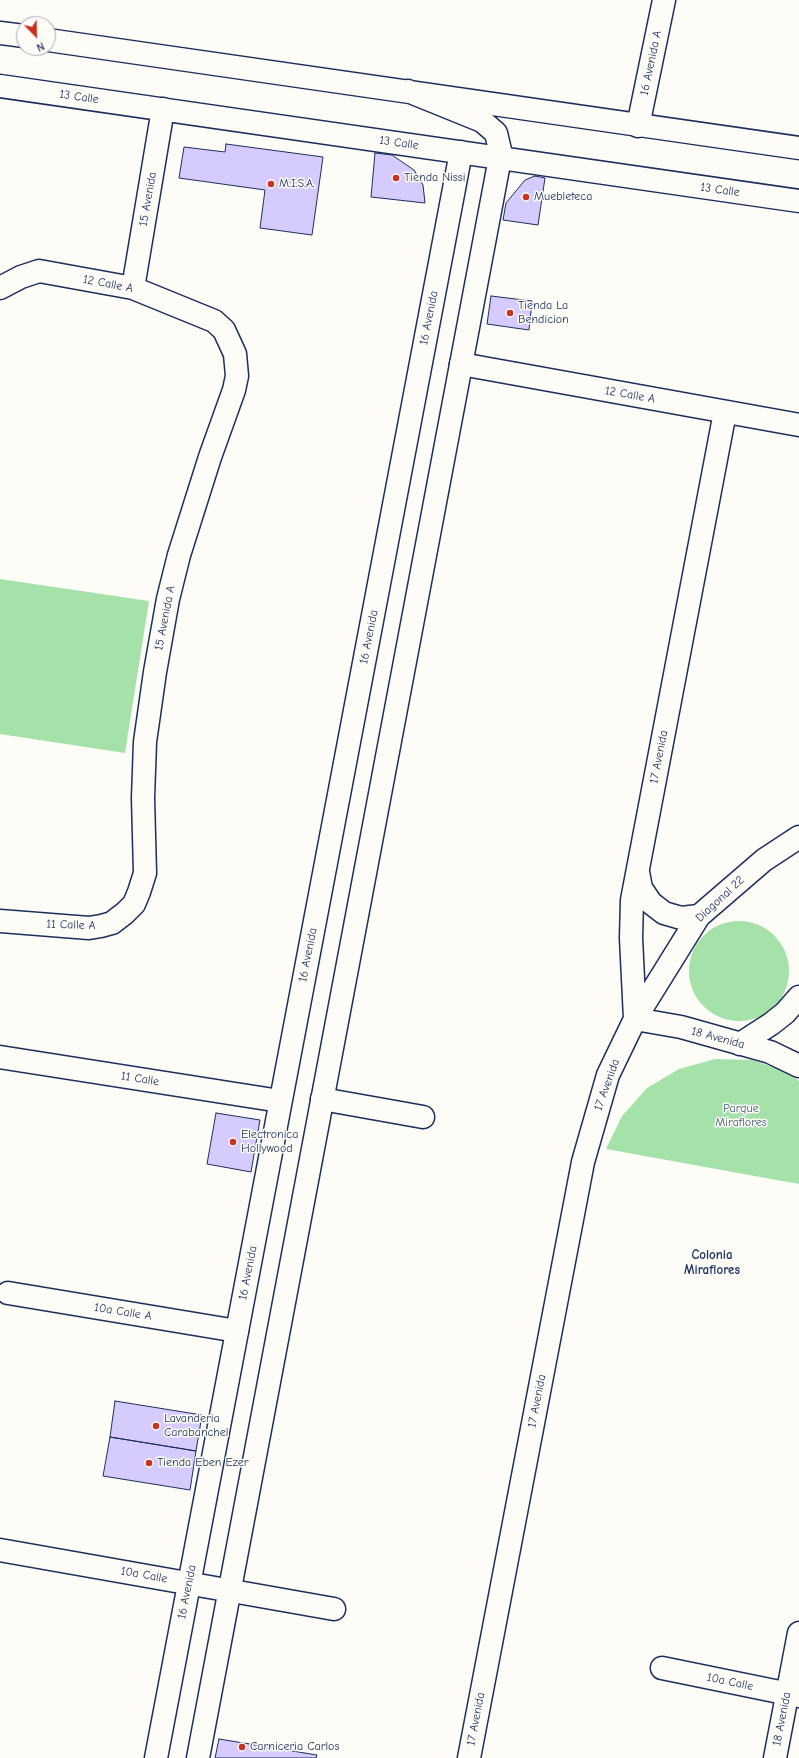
<!DOCTYPE html>
<style>
body{margin:0}
#map{position:relative;width:799px;height:1758px;overflow:hidden;background:#fdfcf7;font-family:"Comic Neue",sans-serif}
canvas{display:block}
.north{position:absolute;left:16px;top:16px;width:40px;height:40px;box-sizing:border-box;background:#fdfcf7;border:1px solid #a3aaba;border-radius:50%;rotate:157deg;font-size:11px;font-weight:700;line-height:16px;text-align:center;color:#1b2f5e}
.north::after{content:'';display:block;margin:auto;width:14px;height:18px;background:#c8321e;clip-path:polygon(50% 0,100% 100%,50% 72%,0 100%)}
</style>
<div id="map">
<canvas width="799" height="1758"></canvas>
<div class="north">N</div>
</div>
<script>
const context = document.querySelector('canvas').getContext('2d');
context.lineJoin = 'round';
function fillPath(path, color) { context.fillStyle = color; context.fill(path, 'evenodd'); }
const toPath = rows => new Path2D(rows.map(r => 'M' + r).join(''));
function trace(path, color, width, dash) { context.strokeStyle = color; context.lineWidth = width; context.lineCap = dash ? 'butt' : 'round'; context.setLineDash(dash || []); context.stroke(path); }
function drawText(font, color, halo, rows, align = 'center') {
  context.font = font + ' "Comic Neue",sans-serif'; context.lineWidth = 3; context.setLineDash([]); context.textBaseline = 'middle'; context.strokeStyle = halo; context.fillStyle = color; for (const [text, x, y, turn = 0] of rows) {
    context.save(); context.translate(x, y); context.rotate((+turn || 0) * Math.PI / 180); context.textAlign = isNaN(turn) ? turn : align; if (halo) context.strokeText(text, 0, 0); context.fillText(text, 0, 0); context.restore();
  }
}
fillPath(toPath([
 [0,579,149,601,125,753,0,734],
 '689 971a50 50 0 1 1 100 0a50 50 0 1 1-100 0Z',
 [715,1059,752,1060,787,1072,799,1081,799,1184,606,1149,622,1116,647,1088,679,1069]
]), '#a5e2a9');
const building = toPath([
 [226,144,323,157,312,235,260,228,265,190,179,178,184,147,225,152,226,144],
 [375,153,392,155,414,170,423,185,425,203,371,197,375,153],
 [535,176,545,178,538,225,503,220,506,203,525,180,535,176],
 [491,296,532,301,529,330,487,324,491,296],
 [216,1113,260,1120,251,1172,207,1164,216,1113],
 [115,1401,202,1415,196,1451,110,1437,115,1401],
 [110,1437,196,1451,190,1490,103,1476,110,1437],
 [219,1739,317,1755,316,1758,215,1758,219,1739]
]);
fillPath(building, '#d5cbfd');
trace(building, '#1b2f5e', 1);
const minor = toPath([
 [638,126,664,0],
 [0,288,21,277,39,271,133,288,214,321,224,330,235,354,237,376,234,390,210,457,179,555,168,599,155,672,145,742,143,798,145,873,139,892,134,904,125,913,112,923,101,926,89,928,0,921],
 [133,288,163,109],
 [461,364,799,425],
 [638,872,641,888,651,903,664,913,681,918,699,916],
 [635,1019,631,938,632,900,725,412],
 [635,1019,681,1027,770,1052,799,1066],
 [740,1044,771,1024,785,1013,799,997],
 [0,1057,280,1101],
 [322,1099,423,1117],
 [8,1293,237,1331],
 [0,1550,334,1609],
 [662,1668,799,1696],
 [469,1758,583,1162,608,1075,635,1019,699,916,764,860,799,837],
 [775,1758,799,1633]
]);
const secondary = toPath([
 [0,33,24,36],
 [48,40,799,148],
 [0,86,799,201],
 [156,1758,461,152],
 [198,1758,500,158,500,150,496,133,482,121,408,91]
]);
trace(minor, '#1b2f5e', 25);
trace(secondary, '#1b2f5e', 25);
trace(minor, '#fdfcf7', 22);
trace(secondary, '#fdfcf7', 22);
for (const [x, y, r, color] of [
 [396,178,4,"#c8321e"],
 [271,184,4,"#c8321e"],
 [526,197,4,"#c8321e"],
 [510,313,4,"#c8321e"],
 [233,1142,4,"#c8321e"],
 [156,1426,4,"#c8321e"],
 [149,1463,4,"#c8321e"],
 [242,1747,4,"#c8321e"]
]) { const dot = new Path2D(); dot.arc(x, y, r, 0, 2 * Math.PI); context.fillStyle = color; context.fill(dot); trace(dot, '#fdfcf7', 1.5); }
drawText('12px', '#1b2f5e', '#fdfcf7', [
 ["16 Avenida A",651,63,-78],
 ["13 Calle",79,97,8],
 ["13 Calle",399,143,8],
 ["13 Calle",720,190,8],
 ["15 Avenida",148,199,-80],
 ["12 Calle A",108,284,11],
 ["16 Avenida",429,318,-79],
 ["12 Calle A",630,395,10],
 ["15 Avenida A",165,618,-79],
 ["16 Avenida",369,637,-79],
 ["17 Avenida",659,757,-79],
 ["Diagonal 22",720,899,-43],
 ["11 Calle A",71,925,2],
 ["16 Avenida",308,955,-79],
 ["18 Avenida",718,1038,15],
 ["11 Calle",140,1079,9],
 ["17 Avenida",607,1085,-70],
 ["16 Avenida",248,1273,-79],
 ["10a Calle A",123,1312,9],
 ["17 Avenida",537,1401,-79],
 ["10a Calle",144,1575,10],
 ["16 Avenida",187,1592,-79],
 ["10a Calle",730,1682,12],
 ["17 Avenida",476,1719,-79],
 ["18 Avenida",782,1719,-79]
]);
drawText('12px', '#1b2f5e', '#fdfcf7', [
 ["Tienda Nissi",404,178],
 ["M.I.S.A.",279,184],
 ["Muebleteca",534,197],
 ["Tienda La",518,306],
 ["Bendicion",518,320],
 ["Electronica",241,1135],
 ["Hollywood",241,1149],
 ["Lavanderia",164,1419],
 ["Carabanchel",164,1433],
 ["Tienda Eben Ezer",157,1463],
 ["Carniceria Carlos",250,1747]
], 'left');
drawText('12px', '#3e5c71', '#fdfcf7', [
 ["Parque",741,1109],
 ["Miraflores",741,1123]
]);
drawText('bold 13px', '#1b2f5e', '#fdfcf7', [
 ["Colonia",712,1255],
 ["Miraflores",712,1270]
]);
</script>
